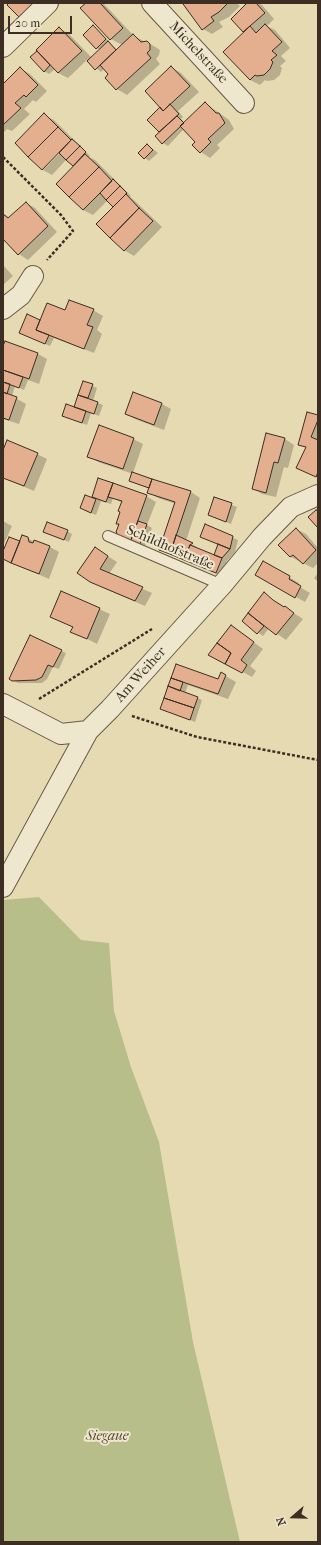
<!DOCTYPE html>
<meta charset="utf-8">
<style>
body{margin:0}
#map{position:relative;width:321px;height:1545px;overflow:hidden;background:#e6dab2;font-family:"IM FELL French Canon",serif}
canvas{display:block}
.frame{position:absolute;inset:0;border:4px solid #3c2e22;pointer-events:none}
.north{position:absolute;left:273px;top:1497px;width:40px;height:40px;-webkit-text-stroke:3px #efe7cd;paint-order:stroke;rotate:250deg;font-size:11px;font-weight:700;line-height:16px;text-align:center;color:#3c2e22}
.north::after{content:'';display:block;margin:auto;width:14px;height:18px;background:#3c2e22;clip-path:polygon(50% 0,100% 100%,50% 72%,0 100%)}
.scale{position:absolute;left:8px;top:16px;width:64px;height:18px;box-sizing:border-box;border:2px solid #3c2e22;border-top:0;padding-left:5px;font-size:12px;line-height:14px;white-space:nowrap;color:#3c2e22;-webkit-text-stroke:3px #efe7cd;paint-order:stroke}
</style>
<div id="map">
<canvas width="321" height="1545"></canvas>
<div class="frame"></div>
<div class="north">N</div>
<div class="scale">20 m</div>
</div>
<script>
const context = document.querySelector('canvas').getContext('2d');
context.lineJoin = 'round';
function fillPath(path, color) { context.fillStyle = color; context.fill(path, 'evenodd'); }
const toPath = rows => new Path2D(rows.map(r => 'M' + r).join(''));
function trace(path, color, width, dash) { context.strokeStyle = color; context.lineWidth = width; context.lineCap = dash ? 'butt' : 'round'; context.setLineDash(dash || []); context.stroke(path); }
function drawText(font, color, halo, rows, align = 'center') {
  context.font = font + ' "IM FELL French Canon",serif'; context.lineWidth = 4; context.setLineDash([]); context.textBaseline = 'middle'; context.strokeStyle = halo; context.fillStyle = color; for (const [text, x, y, turn = 0] of rows) {
    context.save(); context.translate(x, y); context.rotate((+turn || 0) * Math.PI / 180); context.textAlign = isNaN(turn) ? turn : align; if (halo) context.strokeText(text, 0, 0); context.fillText(text, 0, 0); context.restore();
  }
}
fillPath(toPath([
 [39,897,81,940,109,943,114,1011,131,1067,159,1142,193,1342,240,1542,3,1542,3,900]
]), '#b8be8a');
fillPath(toPath([
 [87,3,103,3,133,35,145,42,147,42,160,50,159,55,156,59,160,64,127,95,117,89,106,78,110,75,104,69,101,72,87,60,68,78,58,73,55,69,49,74,44,71,37,52,41,54,59,28,69,34,92,58,100,50,97,48,93,27,98,30,117,50,122,45,111,39,82,8],
 [186,3,236,3,240,6,229,17,219,22,223,27,212,34,203,29],
 [249,3,258,3,262,5,274,19,267,26,275,30,290,48,281,56,286,61,280,66,282,68,280,75,274,80,267,81,265,80,260,85,250,80,245,32,232,19],
 [171,67,181,73,199,92,178,111,183,117,181,119,185,123,205,103,229,120,234,129,217,145,220,148,210,158,201,152,197,142,184,129,168,146,163,143,156,136,160,132,148,120,161,107],
 [20,68,30,74,47,91,36,102,33,100,24,109,30,114,12,131,7,129,3,133,3,85],
 [44,115,54,120,90,156,89,157,95,160,131,196,130,197,135,201,162,227,134,256,124,250,115,206,108,200,93,215,83,210,57,184,74,166,67,159,52,175,43,170,61,152,58,152],
 [148,145,158,153,149,161,145,158],
 [26,203,35,208,57,232,28,260,19,254,3,238,3,213,10,218],
 [3,265,13,276,3,285],
 [93,310,103,316,97,330,102,334,94,353,54,338,50,346,25,335,27,316,41,321,66,312],
 [5,342,38,354,47,359,39,384,28,380,24,390,15,386,12,396,26,404,19,424,3,419,3,349],
 [83,382,97,388,93,401,103,405,99,416,91,413,87,425,64,416,75,408],
 [162,404,171,409,164,430,135,419,126,414],
 [318,416,318,478,298,468,306,448,299,444],
 [267,434,285,439,294,445,288,468,284,467,276,497,262,494,253,488],
 [133,439,143,444,133,473,191,492,200,498,186,541,197,547,195,548,219,558,219,544,206,526,238,540,235,552,226,562,231,564,226,578,180,558,170,555,160,550,176,504,158,498,148,492,150,489,130,481,133,474,98,462,89,456],
 [3,453,37,454,47,459,34,491,3,478],
 [99,479,146,496,156,502,147,525,152,528,145,546,127,540,120,524,122,503,113,498,111,504,101,501,96,515,86,511],
 [214,498,237,507,231,524,209,515],
 [3,521,12,526,3,546],
 [296,529,306,534,318,548,318,563,313,568,291,557,279,545],
 [67,531,72,534,69,542,50,534],
 [28,538,34,542,35,541,50,547,59,552,49,579,3,559,3,554],
 [95,548,117,562,109,574,152,593,145,606,101,587,91,581],
 [264,562,299,583,298,586,310,593,305,602,257,575],
 [318,573,318,582,314,578],
 [62,592,110,614,97,644,72,631,73,627,51,616],
 [264,594,303,619,286,640,269,628,263,636,243,621],
 [231,626,263,649,250,666,256,671,252,677,210,654],
 [61,651,66,653,59,669,53,667,47,679,42,683,18,683,10,679],
 [222,674,236,682,228,699,188,685,185,693,202,700,195,722,161,709,171,679,219,680]
]), '#0003');
const building = toPath([
 [9,3,36,3,20,18,7,5,9,3],
 [86,3,100,3,123,28,110,40,80,8,86,3],
 [184,3,228,3,219,12,211,17,214,21,202,30,183,4,184,3],
 [247,3,256,3,265,13,243,32,231,19,247,3],
 [265,24,282,42,272,51,277,55,271,60,273,62,270,69,264,75,257,76,255,75,250,80,223,52,250,26,256,33,265,24],
 [93,25,106,39,96,49,83,35,93,25],
 [59,27,82,51,58,73,36,50,59,27],
 [133,34,141,42,147,41,150,44,150,50,147,53,151,58,116,90,105,78,108,74,100,65,133,34],
 [108,41,116,50,95,70,87,61,108,41],
 [37,51,50,65,44,72,30,57,37,51],
 [171,66,190,86,163,111,145,91,171,66],
 [20,67,38,85,26,97,24,95,15,103,21,108,3,125,3,84,20,67],
 [205,102,216,113,219,113,225,123,208,139,211,142,200,153,192,145,195,142,180,126,205,102],
 [170,104,179,114,159,132,147,120,160,107,163,111,170,104],
 [44,113,58,127,28,157,15,143,44,113],
 [177,116,184,123,162,144,155,136,177,116],
 [58,127,71,140,42,170,28,157,58,127],
 [72,139,80,146,66,160,59,153,72,139],
 [147,144,153,150,144,159,138,153,147,144],
 [80,146,86,152,73,166,66,160,80,146],
 [85,154,99,167,69,197,56,184,85,154],
 [99,167,112,181,83,210,69,197,99,167],
 [113,179,120,186,106,200,100,193,113,179],
 [120,186,127,193,113,207,106,200,120,186],
 [126,194,139,208,110,238,96,224,126,194],
 [26,202,48,226,18,255,3,239,3,214,8,218,26,202],
 [139,208,153,221,124,251,110,238,139,208],
 [69,300,94,309,87,325,93,327,84,349,36,330,47,303,65,310,69,300],
 [27,314,40,320,36,330,49,335,45,344,19,333,27,314],
 [5,341,38,353,29,379,3,370,3,346,5,341],
 [3,370,23,377,19,388,3,382,3,370],
 [83,381,93,384,88,398,78,395,83,381],
 [3,382,10,384,7,394,3,392,3,382],
 [3,392,17,397,9,420,3,418,3,392],
 [133,392,162,403,154,425,125,414,133,392],
 [78,395,98,402,94,414,74,407,78,395],
 [66,404,86,411,82,423,62,416,66,404],
 [307,412,318,415,318,420,311,437,318,440,318,472,316,477,296,468,306,447,298,445,307,412],
 [99,425,134,438,123,469,87,457,99,425],
 [266,433,285,438,278,463,274,462,266,493,252,489,266,433],
 [7,440,38,453,24,486,3,478,3,450,7,440],
 [132,472,152,479,149,488,129,481,132,472],
 [98,478,113,483,106,502,92,497,98,478],
 [152,479,191,491,170,554,159,550,175,502,147,493,152,479],
 [113,483,147,495,131,540,116,535,117,533,116,532,119,524,116,524,120,512,118,511,122,501,108,497,113,483],
 [85,495,96,499,91,513,80,508,85,495],
 [214,497,232,503,226,522,208,515,214,497],
 [316,510,318,511,318,528,308,517,316,510],
 [138,521,147,524,140,544,131,540,138,521],
 [47,522,68,530,64,540,43,532,47,522],
 [205,524,233,536,230,549,200,537,205,524],
 [296,528,316,550,303,564,293,555,290,557,278,545,296,528],
 [22,535,28,537,29,542,33,543,34,540,50,546,39,574,11,563,22,535],
 [176,535,193,543,190,545,184,560,170,554,176,535],
 [9,537,20,541,11,563,3,559,3,551,9,537],
 [218,544,230,549,222,558,214,555,218,544],
 [190,545,222,558,216,573,184,560,190,545],
 [95,547,108,556,100,569,143,587,135,601,90,582,77,573,95,547],
 [263,561,290,576,289,579,301,586,295,598,255,575,263,561],
 [61,591,100,608,87,639,70,632,73,627,50,617,61,591],
 [264,592,273,600,284,607,285,606,294,613,276,635,248,613,264,592],
 [248,613,264,626,257,634,242,621,248,613],
 [231,625,254,642,241,660,247,665,242,673,225,664,231,653,217,643,231,625],
 [30,635,62,650,53,667,48,665,42,677,36,680,12,681,9,679,30,635],
 [217,643,231,653,225,664,208,655,217,643],
 [176,664,218,679,221,672,226,675,218,694,171,678,176,664],
 [171,678,183,682,180,691,168,686,171,678],
 [168,686,198,697,194,708,164,698,168,686],
 [164,698,194,708,190,720,160,709,164,698]
]);
fillPath(building, '#e4af8f');
trace(building, '#3c2e22', 1);
const lane = toPath([
 [108,536,222,585]
]);
const street = toPath([
 [152,3,244,103],
 [3,47,48,3],
 [3,309,21,295,33,276],
 [3,704,61,734,88,731],
 [3,887,88,731,110,709,222,585,262,537,291,507,318,495]
]);
trace(lane, '#665946', 12);
trace(street, '#665946', 22);
trace(toPath([
 [3,157,61,215,73,231,47,260],
 [39,699,152,629],
 [132,716,197,737,318,760]
]), '#3c2e22', 2.5, [3, 2]);
trace(lane, '#efe7cd', 10);
trace(street, '#efe7cd', 20);
drawText('14px', '#3c2e22', '#efe7cd', [
 ["Michelstraße",198,53,47],
 ["Schildhofstraße",170,548,23],
 ["Am Weiher",141,675,-48]
]);
drawText('italic 14px', '#554b37', '#efe7cd', [
 ["Siegaue",107,1437]
]);
</script>
